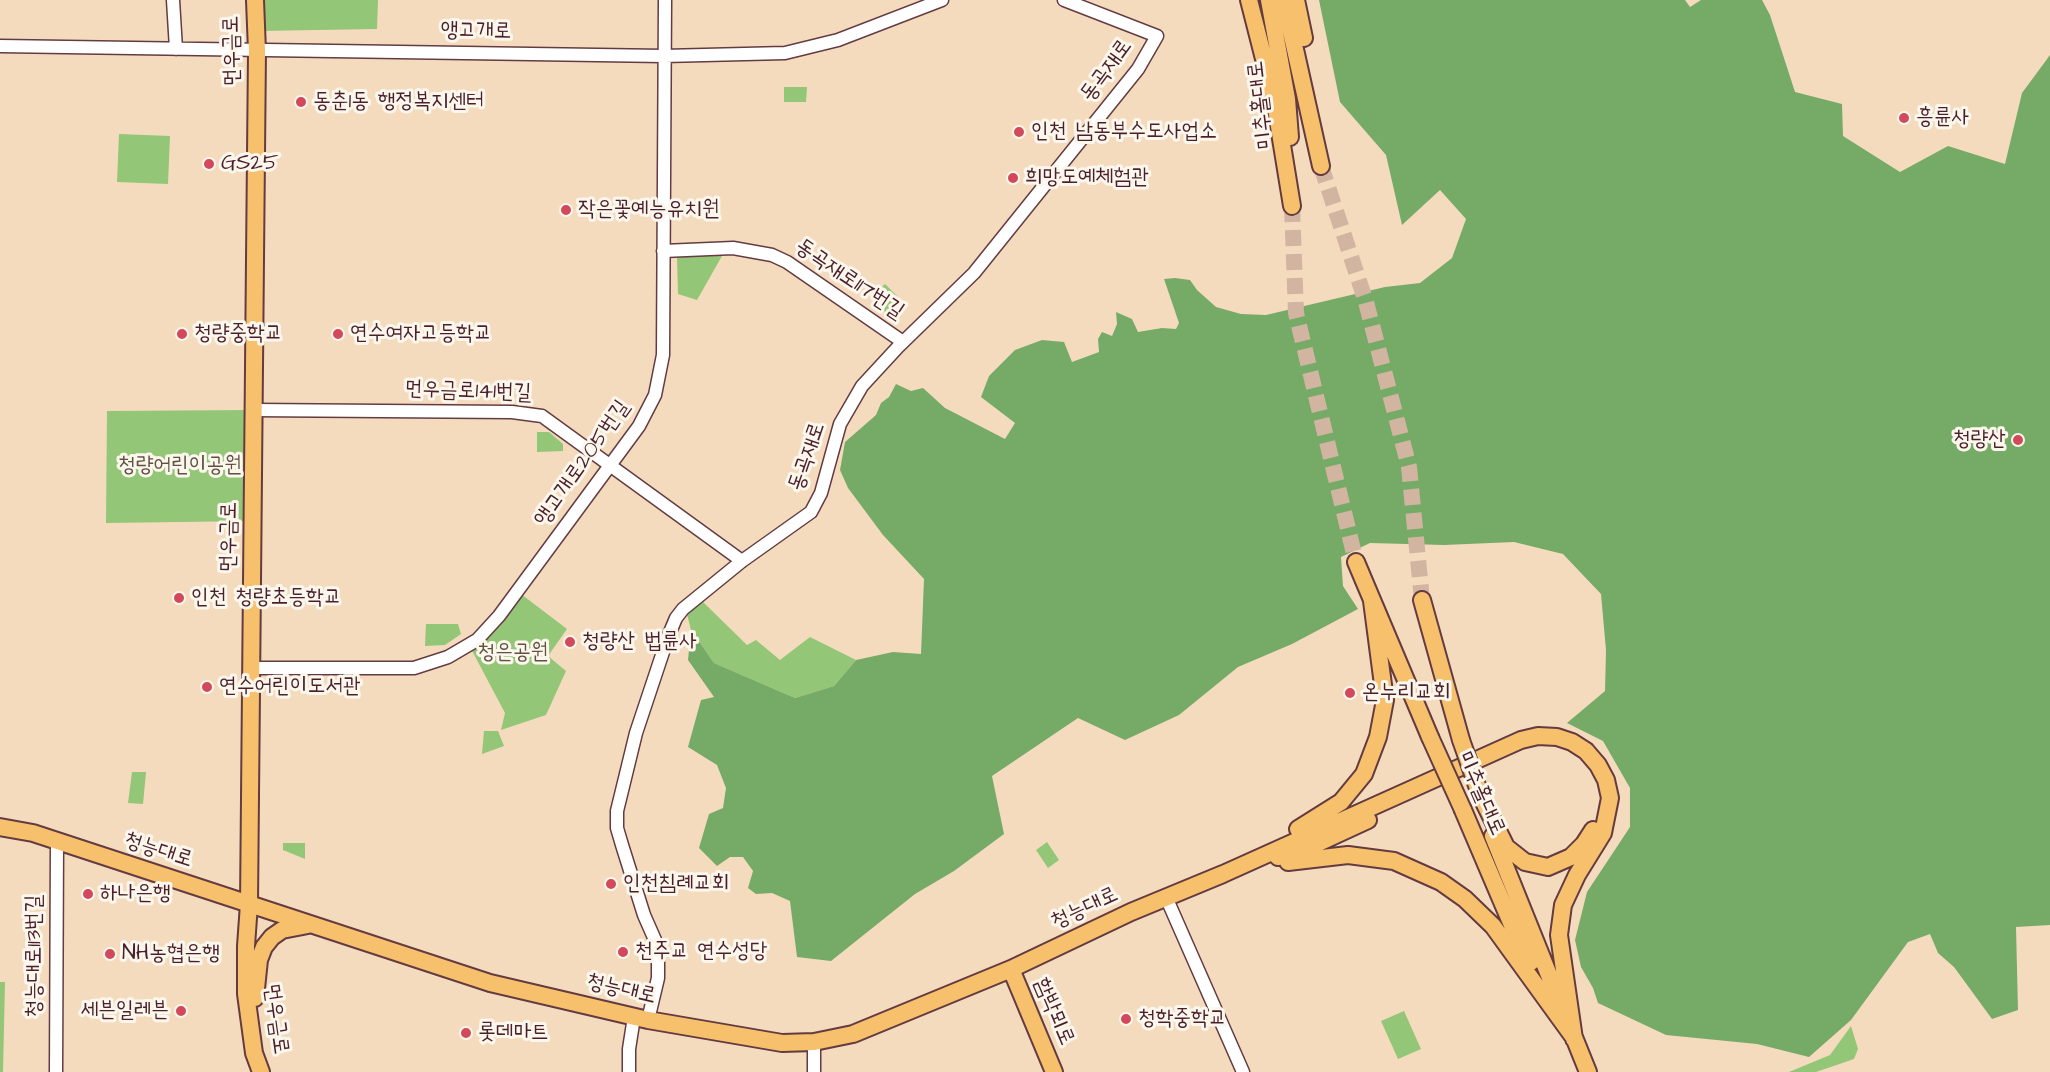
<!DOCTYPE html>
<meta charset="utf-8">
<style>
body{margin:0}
canvas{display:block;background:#f4dbbe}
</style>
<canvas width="2050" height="1072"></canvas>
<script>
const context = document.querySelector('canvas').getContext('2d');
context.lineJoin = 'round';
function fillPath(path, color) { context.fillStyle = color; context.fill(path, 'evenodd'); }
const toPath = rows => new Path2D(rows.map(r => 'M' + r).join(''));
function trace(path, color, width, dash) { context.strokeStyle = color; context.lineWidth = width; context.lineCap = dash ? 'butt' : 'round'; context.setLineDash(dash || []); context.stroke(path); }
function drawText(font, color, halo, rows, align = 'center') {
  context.font = font + ' "Architects Daughter","Poor Story",sans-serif'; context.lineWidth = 6; context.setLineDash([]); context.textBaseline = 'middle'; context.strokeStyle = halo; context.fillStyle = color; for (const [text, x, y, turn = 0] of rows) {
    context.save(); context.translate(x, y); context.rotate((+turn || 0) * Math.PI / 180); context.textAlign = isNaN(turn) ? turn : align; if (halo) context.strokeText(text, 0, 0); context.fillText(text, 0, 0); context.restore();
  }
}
fillPath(toPath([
 [255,0,378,0,377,29,257,31],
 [784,87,807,87,806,102,784,102],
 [119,134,170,136,168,184,117,182],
 [677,256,722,256,697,300,678,294],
 [885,284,903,302,889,316,871,297],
 [253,410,252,521,106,523,107,411],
 [537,432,549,432,563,444,563,451,537,452],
 [517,591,567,629,548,656,566,671,546,715,501,730,505,713,469,645],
 [703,602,747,645,756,640,780,660,810,637,856,660,834,686,795,698,714,663,691,630,687,614],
 [426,624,458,624,461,634,445,645,425,646],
 [484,731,498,731,504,746,482,754],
 [132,772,146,772,143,804,128,803],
 [1047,842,1059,860,1048,868,1036,850],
 [283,843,305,843,305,859,283,850],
 [0,982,5,982,3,1072,0,1072],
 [1404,1011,1421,1049,1398,1059,1381,1021],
 [1851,1026,1858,1049,1854,1059,1816,1072,1789,1072,1830,1055]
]), '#93c676');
fillPath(toPath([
 [1319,0,1685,0,1690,7,1701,0,1762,0,1770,15,1795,92,1842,104,1843,136,1900,172,1948,146,2005,164,2022,93,2050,55,2050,925,2016,927,2018,1010,1992,1019,1954,967,1938,953,1930,934,1908,942,1851,1020,1809,1057,1757,1044,1666,1035,1598,1003,1593,988,1581,967,1575,940,1587,892,1630,827,1630,788,1603,741,1567,723,1605,691,1606,650,1601,594,1563,554,1514,542,1444,545,1370,543,1341,557,1343,586,1358,609,1292,644,1238,667,1179,715,1125,740,1078,718,992,776,1004,834,954,871,915,894,831,961,797,957,790,901,772,893,756,894,748,888,753,871,743,857,730,857,717,866,699,848,709,814,723,808,726,788,717,765,688,747,701,700,714,697,688,660,691,630,714,663,795,698,834,686,856,660,893,652,921,654,924,579,883,535,848,488,840,470,845,442,876,415,881,403,889,397,896,384,911,391,923,388,945,408,1005,439,1015,423,981,397,989,376,1015,350,1042,340,1064,342,1072,362,1099,352,1098,339,1102,332,1112,336,1117,324,1116,312,1132,319,1138,332,1162,328,1176,329,1179,323,1164,279,1175,278,1190,280,1197,290,1216,307,1241,314,1266,315,1385,287,1420,283,1452,258,1466,219,1440,190,1402,225,1386,155,1340,102]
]), '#76ab67');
trace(toPath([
 [1321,166,1366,302,1409,467,1422,600],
 [1292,206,1296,313,1356,562]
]), '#d2b5a1', 16, [16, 8]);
const minor = toPath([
 [173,0,176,49],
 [0,46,664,56,785,53,838,40,942,0],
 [663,251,733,248,772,255,787,262,903,342],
 [253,410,512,412,542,416,742,561],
 [251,668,414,668,448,657,477,640,499,616,639,426,655,395,663,355,665,0],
 [1166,897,1243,1072],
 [648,1020,658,978,658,962,655,940,644,915,622,845,617,828,617,811,636,733,668,637,676,618,683,609,742,561,811,512,821,493,840,424,862,386,898,347,974,273,1138,69,1157,36,1064,0],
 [814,1042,814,1072],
 [56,1072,57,841],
 [629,1072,629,1049,634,1017]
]);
const major = toPath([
 [255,0,257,51,255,259,249,904,246,946,246,994,254,1053,261,1072],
 [1249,0,1275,102,1292,206],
 [1269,0,1287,99,1290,137],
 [1284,0,1321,166],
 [1296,0,1304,38],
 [1356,562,1430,737],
 [1422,600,1461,740],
 [1480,794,1506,847,1525,862,1548,867,1571,857,1584,844,1593,830],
 [1463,810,1518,939,1531,962],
 [0,827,33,833,490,983,648,1020,782,1043,814,1042,853,1034,1011,969,1131,912,1223,874,1521,740,1538,736,1557,737,1572,742,1586,751,1598,765,1606,780,1610,798,1603,833,1577,875,1563,905,1559,935,1574,1039],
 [1298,829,1341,802,1364,774,1378,737,1385,700,1372,601],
 [1493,836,1588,1072],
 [1278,857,1303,850,1368,820],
 [1288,862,1348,855,1394,861,1441,882,1465,899,1493,926,1572,1035],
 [1011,969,1054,1072],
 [255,998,259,960,264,947,272,937,282,930,308,925]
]);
trace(minor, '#643b41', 15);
trace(major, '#643b41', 20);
trace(minor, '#fff', 12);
trace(major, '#f7c06c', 16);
const majorBridge = toPath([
 [1430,737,1463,810],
 [1461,740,1480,794]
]);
trace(majorBridge, '#643b41', 20, []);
trace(majorBridge, '#f7c06c', 16);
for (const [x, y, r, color] of [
 [301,102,6,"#d1495b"],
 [1904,118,6,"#d1495b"],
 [1019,132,6,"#d1495b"],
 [209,164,6,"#d1495b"],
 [1013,178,6,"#d1495b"],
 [566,210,6,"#d1495b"],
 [182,334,6,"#d1495b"],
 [338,334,6,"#d1495b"],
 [2018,440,6,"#d1495b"],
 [179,598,6,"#d1495b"],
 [570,642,6,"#d1495b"],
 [207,687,6,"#d1495b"],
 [1350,693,6,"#d1495b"],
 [611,884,6,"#d1495b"],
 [88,894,6,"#d1495b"],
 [623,952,6,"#d1495b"],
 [110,954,6,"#d1495b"],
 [181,1011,6,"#d1495b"],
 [1126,1019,6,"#d1495b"],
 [466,1033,6,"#d1495b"]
]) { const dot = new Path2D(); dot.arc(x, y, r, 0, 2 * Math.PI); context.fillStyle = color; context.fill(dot); trace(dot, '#fbf7ec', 2); }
drawText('22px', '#4a1f2b', '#fbf7ec', [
 ["앵고개로",476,32,1],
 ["먼우금로",233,51,-91],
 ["동곡재로",1107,71,-54],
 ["미추홀대로",1262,105,-97],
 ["동곡재로117번길",849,280,34],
 ["먼우금로141번길",468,392,2],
 ["동곡재로",808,457,-71],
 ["앵고개로205번길",583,464,-55],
 ["먼우금로",230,537,-89],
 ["미추홀대로",1480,794,66],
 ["청능대로",158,851,18],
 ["청능대로",1085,909,-25],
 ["청능대로113번길",35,956,-90],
 ["청능대로",621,990,13],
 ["함박뫼로",1053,1012,67],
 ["먼우금로",275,1019,82]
]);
drawText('22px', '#4a1f2b', '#fbf7ec', [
 ["동춘1동 행정복지센터",313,102],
 ["흥륜사",1916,118],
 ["인천 남동부수도사업소",1031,132],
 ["GS25",221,164],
 ["희망도예체험관",1025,178],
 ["작은꽃예능유치원",578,210],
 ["청량중학교",194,334],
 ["연수여자고등학교",350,334],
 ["청량산",2006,440,"right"],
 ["인천 청량초등학교",191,598],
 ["청량산 법륜사",582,642],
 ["연수어린이도서관",219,687],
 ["온누리교회",1362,693],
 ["인천침례교회",623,884],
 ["하나은행",100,894],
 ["천주교 연수성당",635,952],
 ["NH농협은행",122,954],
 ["세븐일레븐",169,1011,"right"],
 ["청학중학교",1138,1019],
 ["롯데마트",478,1033]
], 'left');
drawText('22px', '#605142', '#fbf7ec', [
 ["청량어린이공원",180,466],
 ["청은공원",513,653]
]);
</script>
